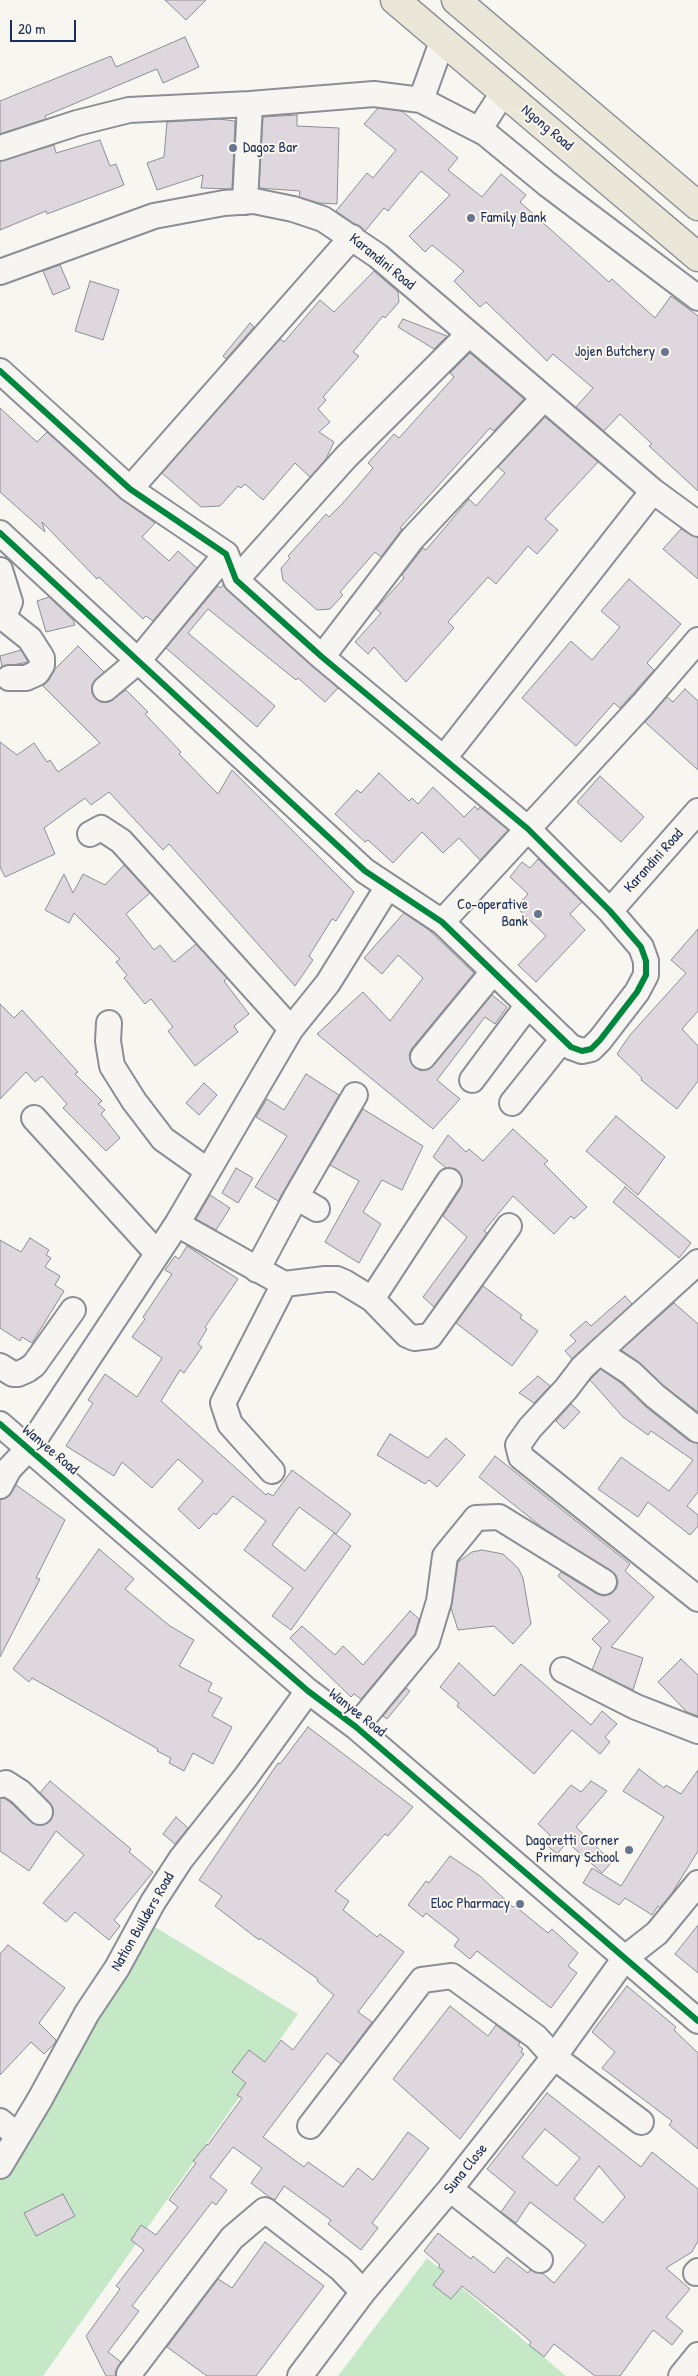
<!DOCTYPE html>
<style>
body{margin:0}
#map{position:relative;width:698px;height:2376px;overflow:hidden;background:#f8f6f0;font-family:"Patrick Hand",sans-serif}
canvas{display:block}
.scale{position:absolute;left:10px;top:20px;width:66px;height:22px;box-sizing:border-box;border:2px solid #1b2f5e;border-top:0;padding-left:6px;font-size:15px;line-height:18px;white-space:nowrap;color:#1b2f5e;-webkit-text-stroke:4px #fbf7ec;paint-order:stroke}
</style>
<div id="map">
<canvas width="698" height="2376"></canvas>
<div class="scale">20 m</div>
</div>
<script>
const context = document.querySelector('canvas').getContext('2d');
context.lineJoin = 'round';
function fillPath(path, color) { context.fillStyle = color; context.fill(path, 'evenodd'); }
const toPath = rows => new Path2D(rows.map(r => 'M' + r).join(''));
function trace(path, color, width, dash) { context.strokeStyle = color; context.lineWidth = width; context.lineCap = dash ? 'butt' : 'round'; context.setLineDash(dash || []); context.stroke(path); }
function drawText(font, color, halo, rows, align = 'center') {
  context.font = font + ' "Patrick Hand",sans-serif'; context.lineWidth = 4; context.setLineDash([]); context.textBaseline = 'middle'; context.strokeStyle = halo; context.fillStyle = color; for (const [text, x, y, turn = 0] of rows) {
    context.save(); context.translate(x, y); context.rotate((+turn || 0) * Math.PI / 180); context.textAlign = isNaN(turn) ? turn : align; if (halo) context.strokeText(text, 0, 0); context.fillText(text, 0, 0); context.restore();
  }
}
fillPath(toPath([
 [155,1927,298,2014,43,2376,0,2376,0,2160],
 [427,2258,566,2376,338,2376]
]), '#c5e8c7');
const building = toPath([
 [165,0,206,0,186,20,165,0],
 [185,37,199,67,163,83,157,69,45,116,46,119,0,134,0,101,111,56,116,67,185,37],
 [378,108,402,111,458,158,448,170,482,197,501,174,526,195,520,202,609,282,612,279,655,318,671,296,698,316,698,491,649,446,652,444,620,414,604,431,576,407,593,388,553,354,547,361,486,302,480,307,454,281,464,271,432,245,425,252,409,236,450,195,421,171,388,211,384,208,365,231,336,211,367,173,373,178,396,150,364,124,378,108],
 [297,115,297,126,339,128,337,204,319,203,299,197,300,191,259,188,263,117,297,115],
 [219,119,235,121,232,189,201,188,203,175,157,190,147,163,164,157,167,122,219,119],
 [100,140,110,166,116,164,124,185,47,214,46,211,0,230,0,161,54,145,56,153,100,140],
 [60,265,70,288,53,295,43,271,60,265],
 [374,271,398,292,399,302,385,318,383,316,353,352,359,356,323,397,326,400,318,409,330,422,319,432,334,442,326,459,310,477,295,463,263,500,245,484,241,488,238,486,220,506,201,507,162,473,280,339,284,342,320,300,334,312,374,271],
 [90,281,119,290,103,340,75,331,90,281],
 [403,319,447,336,434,349,398,327,403,319],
 [250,323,254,327,226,359,223,356,250,323],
 [470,353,524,399,494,431,490,428,400,528,402,529,381,557,375,552,340,592,343,595,330,609,317,610,283,580,281,568,290,558,288,556,326,514,329,517,343,503,373,468,368,463,394,434,399,438,454,377,450,373,470,353],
 [0,408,37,442,47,432,121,499,155,523,142,537,169,561,178,551,197,568,153,621,146,616,143,619,99,577,97,579,42,522,45,532,0,492,0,408],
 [545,417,598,462,545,519,558,530,537,554,528,546,496,584,488,577,448,622,454,628,406,682,374,647,368,654,355,642,381,613,376,609,404,578,402,575,423,548,426,550,469,499,476,506,505,473,498,467,545,417],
 [681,529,698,538,698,579,663,549,681,529],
 [629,579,681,624,647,663,654,670,620,708,614,703,576,746,522,698,571,641,592,660,620,627,601,611,629,579],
 [223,585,338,688,325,702,298,678,296,680,208,609,188,633,275,706,257,727,166,648,218,586,220,588,223,585],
 [49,597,73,620,75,625,46,632,37,601,49,597],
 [78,646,104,672,92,685,92,692,95,698,101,702,108,702,126,690,148,712,145,714,181,752,179,754,218,794,232,770,354,892,336,921,332,919,309,956,313,960,295,986,169,844,163,850,109,792,91,805,85,798,44,828,55,854,5,877,0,867,0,742,17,755,34,743,47,762,50,760,58,772,100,743,43,686,49,680,55,669,78,646],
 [21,650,28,662,2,667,0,656,21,650],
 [685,689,698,701,698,770,645,722,667,697,673,702,685,689],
 [379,773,409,801,412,798,418,804,433,787,464,817,475,806,478,810,480,807,508,830,480,860,459,838,443,853,422,832,393,863,368,840,365,842,335,814,357,790,361,793,379,773],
 [600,776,644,817,621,842,577,802,600,776],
 [538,859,582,902,570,914,585,930,536,982,518,965,546,936,516,907,528,894,510,877,522,862,530,868,538,859],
 [124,865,150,893,126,914,154,950,160,945,174,962,196,944,227,978,224,981,249,1014,234,1026,238,1032,195,1066,168,1031,173,1027,151,999,145,1004,124,978,127,975,116,962,120,959,74,913,69,923,45,910,64,874,73,893,83,874,105,885,124,865],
 [404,913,429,930,474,973,412,1048,409,1055,414,1067,421,1071,433,1066,492,995,507,1007,495,1024,485,1017,437,1080,460,1099,433,1129,317,1034,363,992,390,1021,423,978,398,955,382,974,364,958,404,913],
 [698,929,698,1011,682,1029,698,1046,698,1081,677,1109,641,1080,642,1078,617,1054,630,1035,686,973,671,960,698,929],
 [0,1004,14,1018,22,1010,78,1072,75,1074,102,1101,98,1104,105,1110,101,1114,120,1138,106,1151,63,1108,67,1104,42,1076,35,1082,26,1072,0,1099,0,1004],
 [306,1074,339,1095,278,1201,255,1187,287,1136,256,1117,267,1099,284,1110,306,1074],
 [204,1083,217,1095,199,1115,186,1103,204,1083],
 [363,1109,423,1146,402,1190,382,1180,363,1212,381,1224,359,1263,325,1242,359,1181,330,1165,363,1109],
 [616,1116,665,1157,638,1195,586,1151,616,1116],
 [513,1129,548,1161,544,1164,587,1207,574,1219,571,1216,554,1234,513,1196,484,1231,487,1233,434,1307,423,1297,467,1237,443,1216,461,1188,461,1175,456,1169,446,1168,433,1157,448,1135,466,1152,469,1149,483,1161,513,1129],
 [236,1168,253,1178,238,1203,222,1193,236,1168],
 [625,1187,691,1243,679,1258,613,1202,625,1187],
 [210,1195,230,1208,216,1230,196,1219,210,1195],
 [30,1238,49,1250,46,1255,51,1258,45,1267,60,1276,55,1285,64,1291,32,1343,22,1337,20,1341,0,1328,0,1240,21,1252,30,1238],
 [187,1246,238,1279,205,1327,207,1329,198,1344,202,1347,184,1373,180,1370,161,1401,266,1495,268,1493,273,1496,292,1470,351,1514,336,1534,299,1507,272,1545,305,1571,334,1533,351,1546,291,1630,272,1616,293,1588,244,1550,266,1521,233,1496,216,1515,214,1513,199,1529,178,1509,203,1481,178,1459,152,1488,122,1462,114,1476,66,1446,93,1403,88,1400,105,1374,137,1397,162,1358,132,1337,145,1319,143,1317,172,1274,165,1270,175,1256,179,1259,187,1246],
 [483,1286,522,1315,520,1318,538,1331,512,1366,456,1323,483,1286],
 [625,1296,632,1304,572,1359,565,1351,576,1341,570,1335,586,1321,591,1326,625,1296],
 [674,1303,698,1324,698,1412,664,1386,640,1363,621,1350,674,1303],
 [601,1369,622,1384,646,1407,689,1441,698,1443,698,1492,687,1506,698,1515,698,1526,690,1535,648,1502,638,1517,598,1489,621,1457,669,1491,693,1460,651,1431,648,1435,623,1417,590,1380,601,1369],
 [538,1376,550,1386,534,1403,519,1393,538,1376],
 [571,1404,580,1412,564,1429,556,1421,571,1404],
 [390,1434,428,1458,446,1438,465,1455,437,1487,429,1480,425,1484,377,1455,390,1434],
 [495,1456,630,1564,625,1571,654,1597,611,1647,643,1658,633,1690,592,1670,601,1648,592,1639,610,1621,558,1576,561,1572,597,1594,604,1596,611,1594,616,1589,618,1582,616,1575,543,1528,479,1477,495,1456],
 [16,1485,65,1520,36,1578,40,1579,0,1657,0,1500,8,1497,16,1485],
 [99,1549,134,1579,125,1589,170,1626,194,1640,179,1666,212,1683,208,1691,222,1698,212,1716,232,1727,213,1764,193,1753,184,1771,169,1763,171,1758,157,1751,158,1749,32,1678,29,1682,13,1669,99,1549],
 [482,1550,503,1554,518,1568,523,1578,531,1624,513,1644,494,1626,458,1630,451,1608,458,1562,472,1552,482,1550],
 [410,1611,419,1619,415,1634,361,1699,354,1694,351,1697,290,1638,302,1626,335,1655,343,1646,363,1665,410,1611],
 [681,1659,698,1675,698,1716,687,1712,658,1682,681,1659],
 [459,1663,494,1696,521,1664,591,1725,602,1711,617,1724,605,1737,610,1742,600,1754,572,1730,534,1774,457,1706,459,1703,440,1687,459,1663],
 [406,1688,410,1691,387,1719,383,1716,406,1688],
 [308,1727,413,1807,388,1836,385,1834,335,1891,349,1901,343,1910,377,1937,380,1934,404,1952,358,2012,372,2022,341,2064,327,2053,263,2137,304,2167,308,2162,343,2187,358,2168,373,2180,408,2132,429,2148,372,2223,378,2228,361,2250,328,2224,331,2220,284,2186,275,2200,269,2197,251,2183,262,2168,233,2147,210,2177,227,2190,216,2205,212,2202,132,2306,139,2311,108,2352,121,2362,115,2372,116,2376,106,2376,86,2336,120,2289,116,2286,144,2250,131,2240,141,2225,156,2235,178,2207,169,2200,196,2163,193,2161,207,2144,208,2145,242,2098,237,2095,246,2083,232,2072,249,2050,265,2062,281,2040,293,2050,334,1995,317,1981,318,1979,260,1938,259,1940,215,1906,222,1896,199,1880,278,1763,280,1764,308,1727],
 [639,1769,664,1788,666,1785,681,1794,698,1770,698,1851,672,1893,660,1908,658,1906,652,1915,625,1898,619,1905,583,1883,592,1868,621,1886,664,1817,623,1791,639,1769],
 [50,1781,131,1849,129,1852,153,1872,114,1920,120,1926,109,1940,75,1912,66,1922,43,1903,84,1855,56,1831,29,1871,0,1851,0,1798,4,1798,11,1803,31,1822,37,1825,44,1825,53,1816,53,1809,40,1793,50,1781],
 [591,1781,607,1791,576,1827,612,1862,602,1873,567,1842,557,1854,544,1843,550,1835,538,1824,571,1785,581,1792,591,1781],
 [176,1817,188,1828,175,1844,163,1834,176,1817],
 [450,1856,480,1876,513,1907,515,1906,548,1933,552,1929,578,1953,568,1966,577,1973,551,2008,477,1951,470,1959,454,1946,459,1939,426,1913,423,1917,408,1905,426,1881,429,1883,450,1856],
 [698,1925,698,1973,675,1954,698,1925],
 [8,1945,65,1988,39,2023,56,2040,55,2043,44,2054,31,2042,0,2075,0,1954,8,1945],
 [627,1986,676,2027,674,2030,698,2053,698,2149,669,2125,672,2121,602,2068,615,2052,592,2032,627,1986],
 [450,2006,488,2036,496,2025,520,2043,518,2045,523,2049,521,2052,524,2054,460,2139,393,2079,450,2006],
 [547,2093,641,2167,652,2152,698,2189,698,2241,692,2252,666,2268,690,2289,666,2317,683,2331,672,2345,653,2330,620,2376,595,2376,554,2344,544,2357,529,2345,531,2342,516,2329,462,2286,451,2299,433,2285,444,2271,438,2267,440,2265,424,2251,438,2233,471,2259,473,2256,494,2273,507,2257,528,2273,530,2270,542,2273,554,2283,586,2245,530,2202,516,2223,501,2212,515,2192,487,2169,547,2093],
 [545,2129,580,2158,557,2186,522,2157,545,2129],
 [599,2166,625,2197,603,2223,574,2199,599,2166],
 [63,2194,75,2216,36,2236,24,2213,63,2194],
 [265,2242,324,2286,256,2376,207,2376,167,2347,218,2279,232,2288,265,2242]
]);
fillPath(building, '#ded7dd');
trace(building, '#8b8e94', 1);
const minor = toPath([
 [421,100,443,39],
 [479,130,504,91],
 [0,148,77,123,129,110,250,104,374,94,421,100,485,133,547,184,698,298],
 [245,202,250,104],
 [0,272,154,216,224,203,254,201,293,209,323,219,378,256,653,491,698,524],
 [0,371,130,489,226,554,236,580,322,657,528,829,610,911,641,947,646,961,646,975,637,992,600,1040,591,1049,582,1051,571,1047,442,922,365,871,0,533],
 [130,489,352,237],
 [0,570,10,602,7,609,0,615],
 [236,580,346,457,468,335],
 [0,615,30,639,42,658,42,665,37,673,26,678,9,678],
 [322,657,412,539,544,398],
 [105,689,137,662,226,554],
 [444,758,653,491],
 [90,834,101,828,121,841,291,1029],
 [610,911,698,811],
 [442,922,643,704,698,640],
 [109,1023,108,1041,112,1066,134,1101,163,1139,208,1171],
 [423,1057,493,972],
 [472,1080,528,1005],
 [512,1103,563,1039],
 [34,1118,157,1253],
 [296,1197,317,1209],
 [177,1224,284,1284,325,1279,337,1279,344,1282,372,1299,407,1335,414,1338,430,1336,509,1226],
 [257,1270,296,1197,355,1095],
 [372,1299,449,1181],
 [599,1352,698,1262],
 [0,1366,13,1374,18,1374,27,1370,34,1365,73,1310],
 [0,1424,308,1691,356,1727,698,2021],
 [698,1430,655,1396,631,1373,599,1352,582,1368,566,1389,530,1428,518,1445,521,1457,698,1599],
 [272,1471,230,1424,223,1403,284,1284],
 [0,1486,9,1469,29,1448,177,1224,291,1029,328,983,387,888],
 [563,1670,636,1707,698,1731],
 [356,1727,427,1641,439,1601,445,1556,476,1518,499,1517,604,1582],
 [0,1785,6,1783,20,1792,40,1812],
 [0,2121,18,2136],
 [310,2126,422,1980,452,1976,536,2037,554,2057,641,2122],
 [0,2166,40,2099,87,2013,117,1968,153,1902,181,1859,245,1778,308,1691],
 [450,2189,540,2260],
 [696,2273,698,2271],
 [129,2374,232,2238,265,2210,341,2269,363,2292],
 [300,2376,363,2292,450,2189,554,2057,625,1958,657,1933,698,1883],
 [681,2376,698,2355]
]);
const major = toPath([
 [395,0,698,257],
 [456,0,698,206]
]);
trace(minor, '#8b8e94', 28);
trace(major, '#8b8e94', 31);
trace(minor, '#f6f5f1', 24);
trace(major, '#ebe7d8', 28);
trace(toPath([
 [0,371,130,489,226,554,236,580,322,657,528,829,610,911,641,947,646,961,646,975,637,992,600,1040,591,1049,582,1051,571,1047,442,922,365,871,0,533],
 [0,1424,308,1691,356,1727,698,2021]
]), '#00873e', 6);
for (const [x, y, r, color] of [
 [233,148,5,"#687591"],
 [471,218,5,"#687591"],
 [665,352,5,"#687591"],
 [538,914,5,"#687591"],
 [629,1850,5,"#687591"],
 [520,1904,5,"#687591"]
]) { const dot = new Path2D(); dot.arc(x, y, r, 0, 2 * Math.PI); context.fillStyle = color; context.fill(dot); trace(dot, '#fbf7ec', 2); }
drawText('15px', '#1b2f5e', '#fbf7ec', [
 ["Ngong Road",547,128,40],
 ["Karandini Road",382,262,39],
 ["Karandini Road",654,861,-48],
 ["Wanyee Road",50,1450,40],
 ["Wanyee Road",357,1713,38],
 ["Nation Builders Road",143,1922,-60],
 ["Suna Close",466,2169,-51]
]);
drawText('15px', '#1b2f5e', '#fbf7ec', [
 ["Dagoz Bar",243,148,"left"],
 ["Family Bank",481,218,"left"],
 ["Jojen Butchery",655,352],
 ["Co-operative",528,905],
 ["Bank",528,922],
 ["Dagoretti Corner",619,1841],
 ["Primary School",619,1858],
 ["Eloc Pharmacy",510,1904]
], 'right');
</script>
